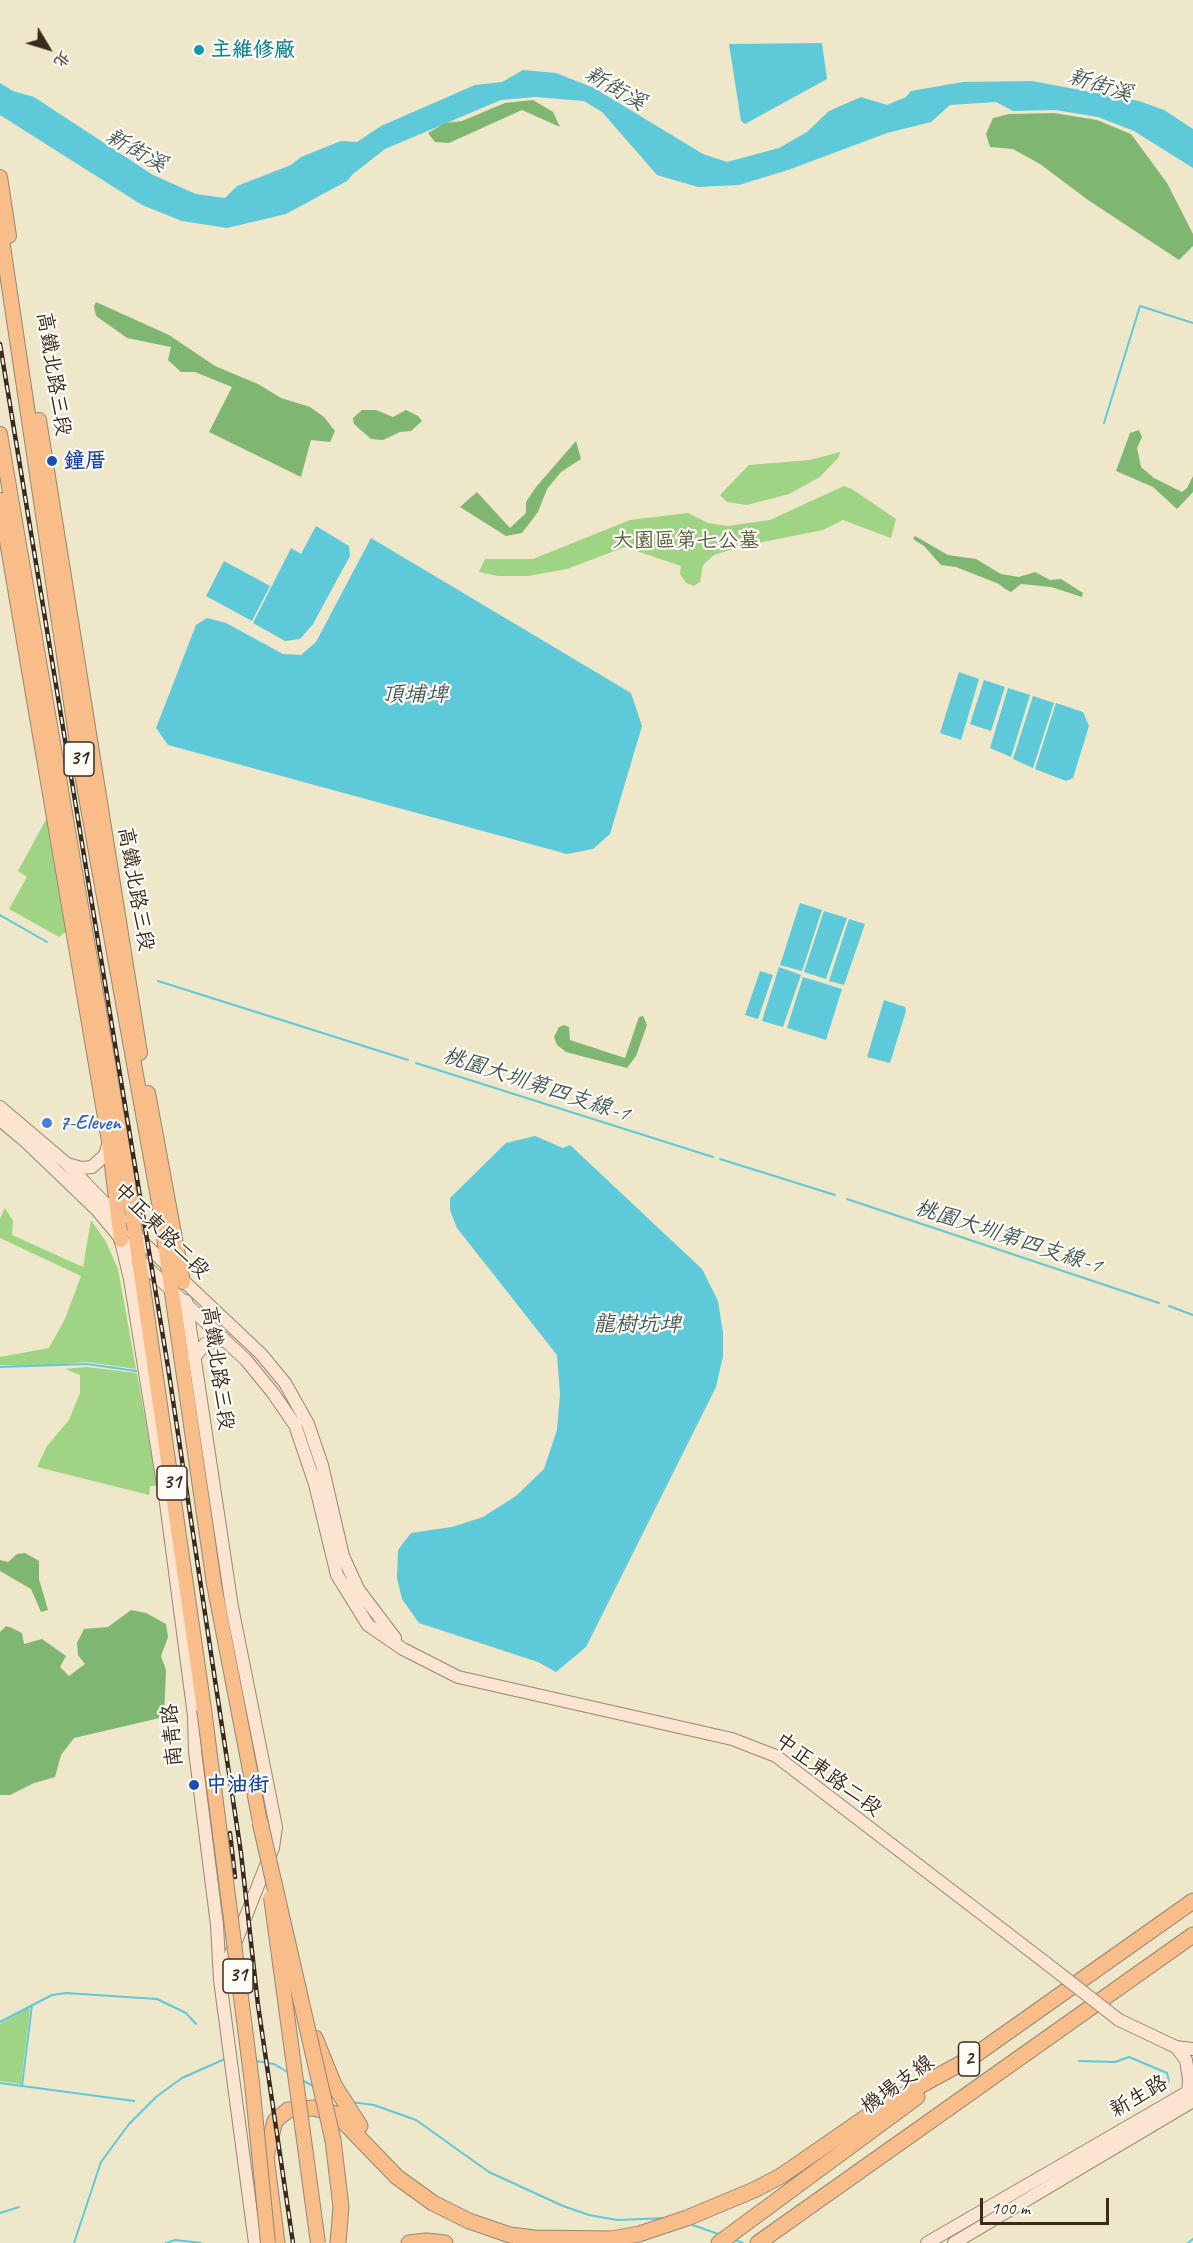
<!DOCTYPE html>
<meta charset="utf-8">
<style>
body{margin:0}
#map{position:relative;width:1193px;height:2243px;overflow:hidden;background:#eee7ca;font-family:Caveat,"LXGW WenKai TC",sans-serif}
canvas{display:block}
.north{position:absolute;left:18px;top:18px;width:60px;height:60px;-webkit-text-stroke:4px #fdfcf7;paint-order:stroke;rotate:128deg;font-size:16px;font-weight:700;line-height:24px;text-align:center;color:#3b2a1e}
.north::after{content:'';display:block;margin:auto;width:21px;height:27px;background:#3b2a1e;clip-path:polygon(50% 0,100% 100%,50% 72%,0 100%)}
.scale{position:absolute;left:980px;top:2198px;width:129px;height:27px;box-sizing:border-box;border:3px solid #3b2a1e;border-top:0;padding-left:8px;font-size:18px;line-height:21px;white-space:nowrap;color:#3b2a1e;-webkit-text-stroke:4px #fdfcf7;paint-order:stroke}
</style>
<div id="map">
<canvas width="1193" height="2243"></canvas>
<div class="north">北</div>
<div class="scale">100 m</div>
</div>
<script>
const context = document.querySelector('canvas').getContext('2d');
context.lineJoin = 'round';
function fillPath(path, color) { context.fillStyle = color; context.fill(path, 'evenodd'); }
const toPath = rows => new Path2D(rows.map(r => 'M' + r).join(''));
function trace(path, color, width, dash) { context.strokeStyle = color; context.lineWidth = width; context.lineCap = dash ? 'butt' : 'round'; context.setLineDash(dash || []); context.stroke(path); }
function drawText(font, color, halo, rows, align = 'center') {
  context.font = font + ' Caveat,"LXGW WenKai TC",sans-serif'; context.lineWidth = 4.5; context.setLineDash([]); context.textBaseline = 'middle'; context.strokeStyle = halo; context.fillStyle = color; for (const [text, x, y, turn = 0] of rows) {
    context.save(); context.translate(x, y); context.rotate((+turn || 0) * Math.PI / 180); context.textAlign = isNaN(turn) ? turn : align; if (halo) context.strokeText(text, 0, 0); context.fillText(text, 0, 0); context.restore();
  }
}
fillPath(toPath([
 [840,452,839,457,820,477,789,494,747,505,727,502,720,495,749,465,810,460],
 [844,486,852,489,896,519,891,538,843,520,823,530,743,546,714,555,703,565,700,582,694,586,686,583,680,574,681,566,625,547,567,569,528,576,498,576,479,572,485,559,533,559,630,520,688,513,708,523,727,526,770,520],
 [49,814,67,931,59,937,9,909,27,877,18,871],
 [5,1208,13,1221,12,1235,83,1267,91,1220,106,1242,118,1269,136,1369,87,1362,38,1366,0,1365,0,1357,49,1348,65,1319,81,1276,0,1238,0,1219],
 [86,1367,137,1373,157,1486,150,1486,149,1495,37,1467,47,1446,69,1420,80,1393,80,1375,65,1369],
 [28,2008,30,2009,21,2084,0,2081,0,2024]
]), '#9fd484');
fillPath(toPath([
 [533,100,553,112,560,127,522,110,449,143,435,142,428,133,445,123,462,121,505,103],
 [1054,113,1097,120,1131,134,1167,183,1193,234,1193,246,1179,260,1088,200,1040,164,1013,149,990,147,986,134,993,118,1009,114],
 [96,302,169,335,215,366,258,384,281,398,310,407,324,417,335,431,330,442,311,440,301,477,209,432,232,387,195,372,181,372,168,360,171,347,127,338,96,316,94,306],
 [362,410,376,410,393,417,406,410,418,416,422,421,411,431,400,432,383,440,371,439,354,424,353,418],
 [1139,430,1142,437,1137,448,1141,467,1154,478,1182,492,1187,488,1193,476,1193,492,1177,509,1153,487,1116,471,1130,433],
 [576,441,581,459,561,472,547,489,538,512,522,533,506,536,460,507,477,492,510,528,526,513,526,502,536,487],
 [915,536,948,555,976,559,1001,574,1019,577,1035,572,1050,580,1061,579,1083,593,1082,597,1051,587,1021,584,1011,592,1005,589,999,584,956,567,941,565,924,546,913,539],
 [643,1016,647,1025,636,1056,627,1068,566,1052,557,1045,554,1037,559,1027,564,1025,569,1027,570,1040,625,1058,639,1017],
 [25,1553,39,1561,39,1579,48,1610,41,1612,31,1589,0,1571,0,1560,8,1562,17,1554],
 [131,1610,146,1613,166,1624,168,1637,161,1656,166,1670,164,1717,74,1738,61,1755,55,1777,34,1783,10,1795,0,1795,0,1632,6,1626,12,1628,22,1633,24,1644,42,1639,66,1656,60,1667,69,1676,85,1664,78,1655,77,1643,84,1629,108,1627]
]), '#7fb672');
fillPath(toPath([
 [822,43,827,79,745,124,741,121,729,44],
 [523,70,556,73,594,88,703,154,727,162,779,148,807,132,829,111,861,97,887,105,906,97,911,91,963,82,1032,81,1139,101,1164,110,1193,129,1193,168,1134,131,1098,117,1055,110,1013,111,996,102,950,105,931,122,887,133,788,170,739,185,698,187,657,175,602,112,584,101,535,97,501,100,385,149,353,174,347,181,286,214,227,228,182,221,142,205,0,115,0,83,13,91,34,97,153,175,196,194,225,198,237,186,291,165,301,157,341,141,357,142,381,126,475,85,502,82],
 [316,526,349,546,350,556,313,624,300,639,285,641,253,623,291,548,301,554],
 [371,538,631,693,642,726,610,834,593,849,567,854,168,745,156,728,196,625,207,618,226,623,283,654,301,655,316,642],
 [224,561,270,586,252,621,206,596],
 [959,672,979,679,961,740,940,733],
 [984,680,1005,687,991,731,970,724],
 [1008,688,1030,695,1011,757,990,748],
 [1033,696,1054,703,1033,768,1013,759],
 [1056,703,1083,712,1089,726,1073,778,1066,781,1035,769],
 [800,903,822,910,802,971,780,965],
 [824,911,847,918,826,979,804,972],
 [849,919,865,924,844,985,829,981],
 [779,967,801,975,783,1027,762,1021],
 [760,971,773,975,758,1019,745,1015],
 [803,977,842,989,826,1040,787,1028],
 [884,1000,905,1007,906,1011,890,1063,867,1057],
 [535,1136,563,1148,570,1145,702,1269,718,1301,723,1333,723,1356,716,1387,586,1647,556,1672,538,1662,419,1623,402,1599,397,1578,398,1550,411,1533,452,1527,483,1517,516,1496,544,1469,557,1430,560,1394,557,1355,457,1228,450,1210,450,1198,506,1143]
]), '#5ec9d9');
trace(toPath([
 [1104,423,1140,306,1193,323],
 [0,915,47,942],
 [158,981,408,1060],
 [416,1063,713,1157],
 [720,1159,835,1195],
 [847,1199,1159,1303],
 [1169,1306,1193,1315],
 [0,1367,87,1364,136,1371],
 [0,2022,52,1995,66,1993,157,1999,186,2013,196,2024],
 [256,2061,274,2064,289,2073],
 [1079,2061,1115,2062,1129,2057,1167,2073,1169,2081,1160,2091],
 [302,2080,313,2086],
 [0,2083,134,2101],
 [22,2086,32,2005],
 [351,2102,374,2105,416,2120,489,2172,563,2206,589,2215,617,2220,667,2218],
 [0,2213,19,2207],
 [690,2224,721,2235],
 [735,2240,743,2243],
 [74,2243,101,2162,129,2124,156,2097,182,2078,227,2058],
 [166,2243,175,2240,201,2243],
 [1188,2243,1193,2239]
]), '#5ec9d9', 2);
const secondary = toPath([
 [0,1107,66,1163,121,1220],
 [0,1120,25,1141,97,1210,137,1258,246,1360,273,1393,295,1425,315,1484,337,1575,368,1625,403,1649,458,1677,732,1739,776,1756,1046,1963],
 [67,1164,82,1168,92,1167,105,1155,109,1142],
 [133,1233,261,1354,285,1383,308,1424,322,1465,343,1556,358,1589,395,1638],
 [121,1241,130,1279,166,1503,194,1716,195,1751,217,1925,220,1980,255,2243],
 [186,1301,232,1607,276,1827,273,1848,222,1976],
 [194,1358,205,1344,225,1340],
 [1119,2020,1176,2047,1193,2049],
 [1176,2047,1186,2060,1189,2079,1188,2095],
 [927,2243,1193,2089],
 [954,2243,1193,2101]
]);
const primary = toPath([
 [0,177,9,236],
 [0,226,80,763,159,1203,214,1584,260,1822],
 [39,420,140,1053],
 [0,434,125,1163,204,1709],
 [0,500,109,1141,121,1240],
 [148,1093,183,1282]
]);
const motorway = toPath([
 [315,2038,334,2085,360,2126],
 [961,2065,1193,1901],
 [333,2140,341,2207,338,2243],
 [277,2243,266,2157,275,2121,288,2110,314,2108,336,2114,397,2177,433,2203,469,2221,510,2235,534,2238,611,2239,639,2234,687,2218,754,2190,781,2176,878,2109,967,2060],
 [409,2243,426,2241,445,2243],
 [719,2243,917,2097],
 [758,2243,1193,1935]
]);
trace(secondary, '#948874', 14);
trace(primary, '#948874', 16);
trace(motorway, '#948874', 17);
trace(secondary, '#fce5d0', 12);
trace(primary, '#f8bd89', 14);
trace(motorway, '#f8bd89', 15);
const rail = toPath([
 [0,344,168,1367,241,1853,258,2005,293,2243],
 [230,1833,235,1877]
]);
trace(rail, '#3b2a1e', 4.5);
trace(rail, '#fdfcf7', 2, [7]);
const secondaryBridge = toPath([
 [1046,1963,1119,2020]
]);
const primaryBridge = toPath([
 [204,1709,252,2083,268,2243],
 [271,1897,318,2243]
]);
const motorwayBridge = toPath([
 [260,1822,333,2140]
]);
trace(secondaryBridge, '#948874', 14, []);
trace(primaryBridge, '#948874', 16, []);
trace(motorwayBridge, '#948874', 17, []);
trace(secondaryBridge, '#fce5d0', 12);
trace(primaryBridge, '#f8bd89', 14);
trace(motorwayBridge, '#f8bd89', 15);
for (const [x, y, r, color] of [
 [199,50,6,"#0f9aa8"],
 [52,461,6,"#1a4fb4"],
 [47,1123,6,"#3f7fe0"],
 [194,1785,6,"#1a4fb4"]
]) { const dot = new Path2D(); dot.arc(x, y, r, 0, 2 * Math.PI); context.fillStyle = color; context.fill(dot); trace(dot, '#fdfcf7', 2); }
for (const [x, y, w] of [
 [79,759,30],
 [172,1483,30],
 [238,1976,30],
 [969,2059,21]
]) { const box = new Path2D(); box.roundRect(x - w / 2, y - 17, w, 34, 4.5); context.fillStyle = '#fdfcf7'; context.fill(box); trace(box, '#3b2a1e', 1.5); }
drawText('bold 20px', '#3b2a1e', null, [
 ["31",79,759],
 ["31",172,1483],
 ["31",238,1976],
 ["2",969,2059]
]);
drawText('bold 21px', '#0d838f', '#fdfcf7', [
 ["主維修廠",211,50]
], 'left');
drawText('21px', '#3b2a1e', '#fdfcf7', [
 ["高鐵北路三段",53,374,81],
 ["高鐵北路三段",135,889,80],
 ["中正東路二段",161,1231,45],
 ["高鐵北路三段",217,1368,82],
 ["南青路",173,1735,-95],
 ["中正東路二段",828,1775,36],
 ["機場支線",898,2085,-36],
 ["新生路",1139,2097,-30]
]);
drawText('bold 21px', '#164399', '#fdfcf7', [
 ["鐘厝",64,461],
 ["中油街",206,1785]
], 'left');
drawText('21px', '#595d3d', '#fdfcf7', [
 ["大園區第七公墓",686,541]
]);
drawText('bold 21px', '#366cbe', '#fdfcf7', [
 ["7-Eleven",59,1123]
], 'left');
drawText('italic 22px', '#465a56', '#fdfcf7', [
 ["新街溪",1100,86,17],
 ["新街溪",615,89,30],
 ["新街溪",136,151,29],
 ["頂埔埤",415,695],
 ["桃園大圳第四支線-1",535,1085,18],
 ["桃園大圳第四支線-1",1007,1237,18],
 ["龍樹坑埤",637,1325]
]);
</script>
